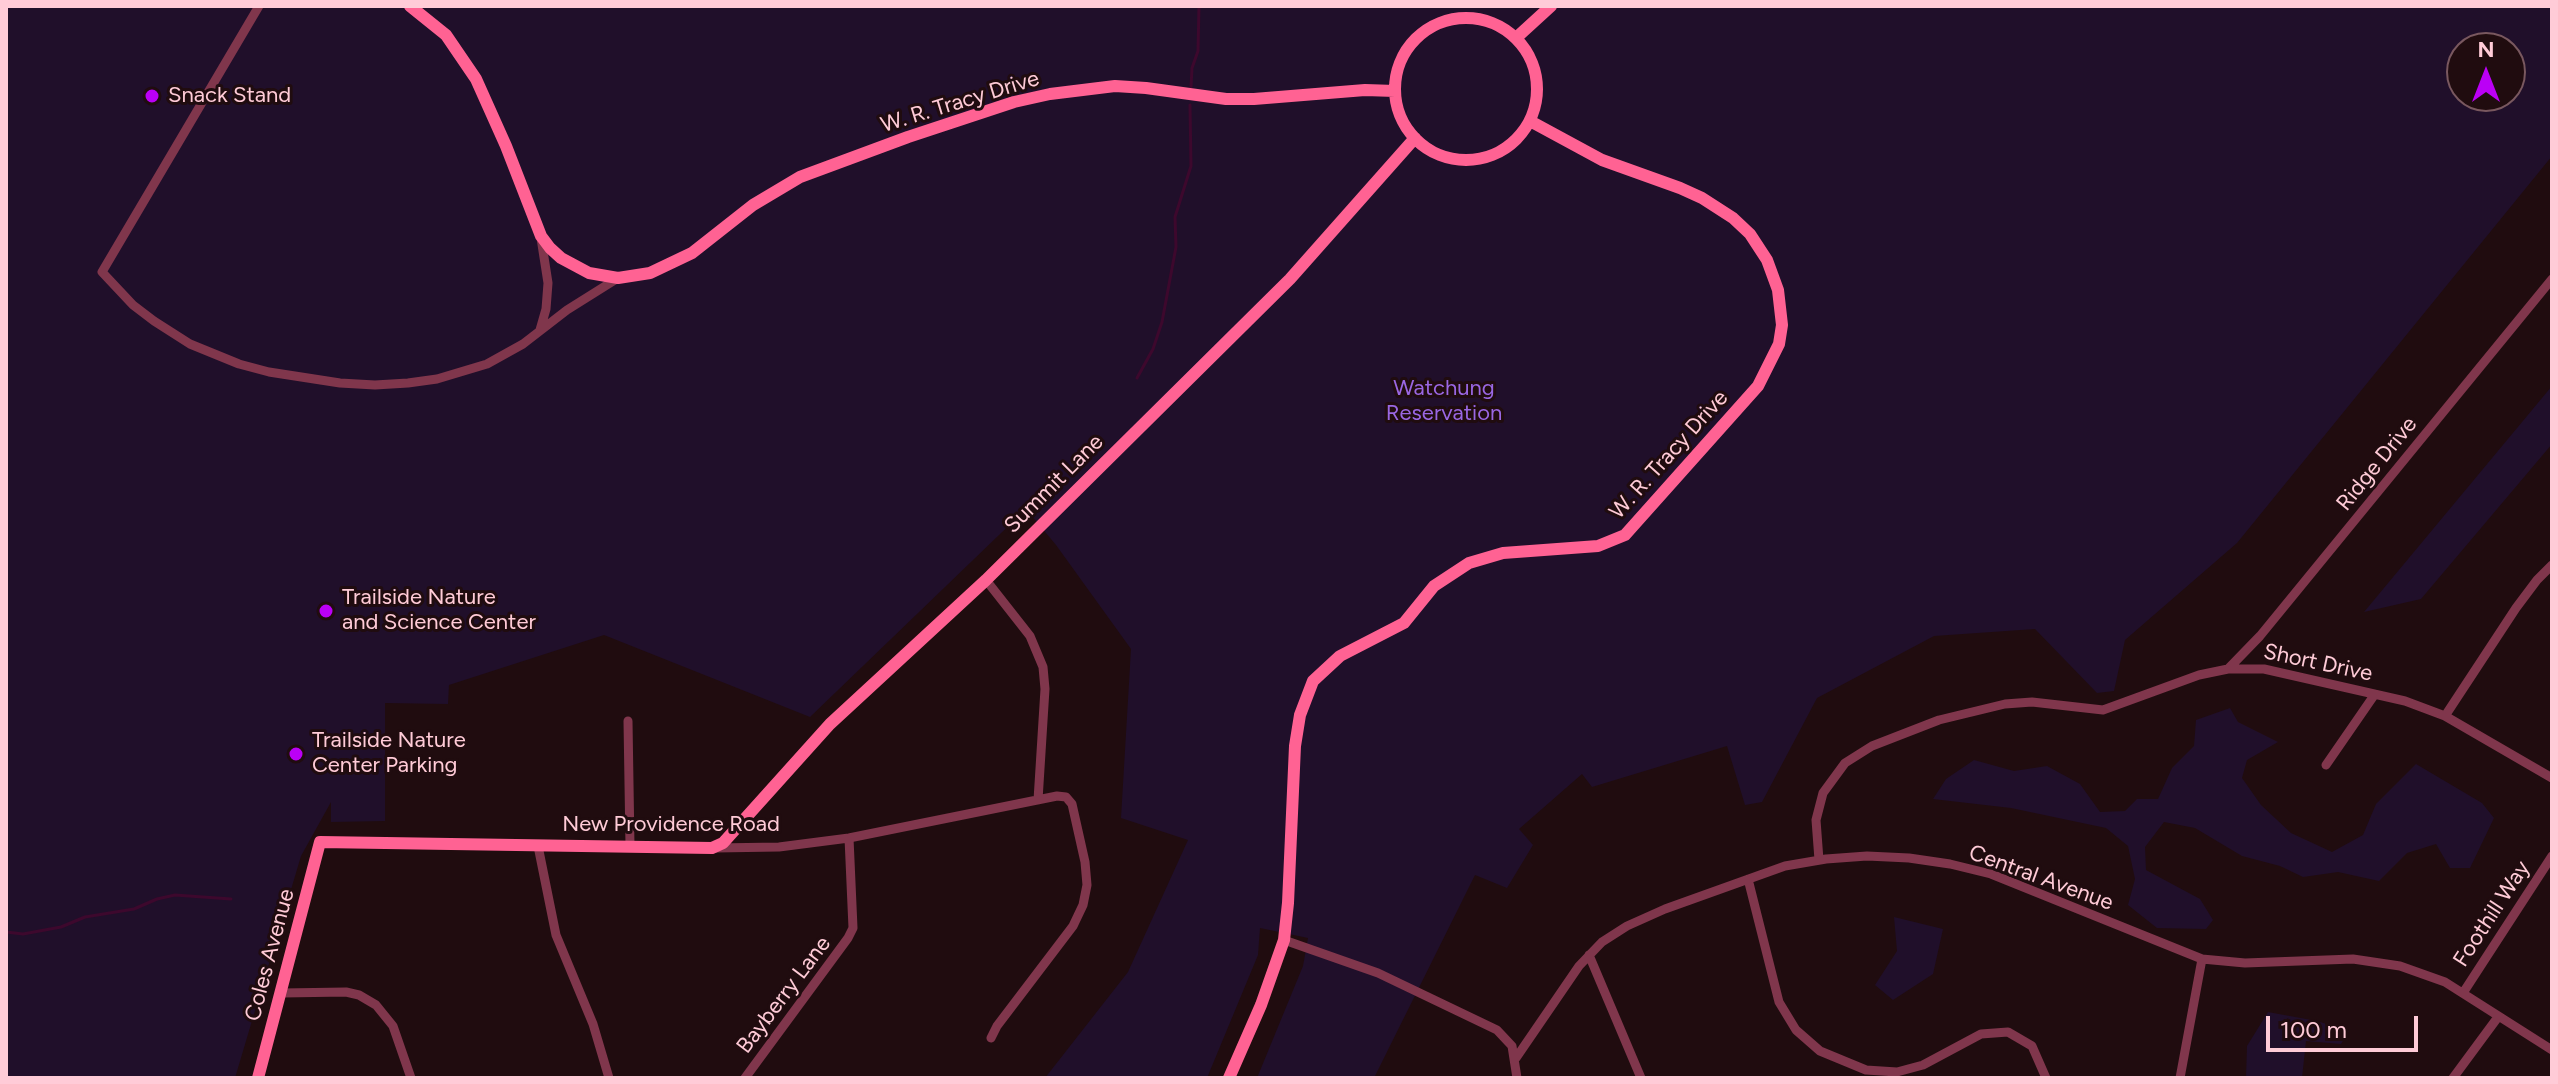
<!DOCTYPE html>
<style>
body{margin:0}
#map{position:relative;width:2558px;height:1084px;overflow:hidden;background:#200c0f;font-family:Figtree,sans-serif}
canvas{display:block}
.frame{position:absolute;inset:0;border:8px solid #ffcbd7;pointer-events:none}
.north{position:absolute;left:2446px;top:32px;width:80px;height:80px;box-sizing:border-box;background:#200c0f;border:2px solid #79585f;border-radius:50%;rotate:0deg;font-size:22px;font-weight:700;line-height:32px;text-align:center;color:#ffcbd7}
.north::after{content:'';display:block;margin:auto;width:28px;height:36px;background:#bb00f6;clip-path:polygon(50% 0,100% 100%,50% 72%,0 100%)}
.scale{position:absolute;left:2266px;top:1016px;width:152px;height:36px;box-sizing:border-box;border:4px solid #ffcbd7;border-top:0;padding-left:10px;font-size:24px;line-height:28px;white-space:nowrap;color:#ffcbd7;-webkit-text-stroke:6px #200c0f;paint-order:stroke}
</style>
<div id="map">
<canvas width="2558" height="1084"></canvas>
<div class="frame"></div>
<div class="north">N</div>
<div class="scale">100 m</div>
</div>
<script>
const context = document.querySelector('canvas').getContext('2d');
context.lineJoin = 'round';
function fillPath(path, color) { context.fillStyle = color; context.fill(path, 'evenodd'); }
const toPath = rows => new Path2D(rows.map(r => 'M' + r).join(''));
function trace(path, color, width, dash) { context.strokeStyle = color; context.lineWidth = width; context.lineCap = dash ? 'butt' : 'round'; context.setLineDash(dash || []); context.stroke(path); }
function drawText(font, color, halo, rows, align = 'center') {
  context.font = font + ' Figtree,sans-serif'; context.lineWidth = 6; context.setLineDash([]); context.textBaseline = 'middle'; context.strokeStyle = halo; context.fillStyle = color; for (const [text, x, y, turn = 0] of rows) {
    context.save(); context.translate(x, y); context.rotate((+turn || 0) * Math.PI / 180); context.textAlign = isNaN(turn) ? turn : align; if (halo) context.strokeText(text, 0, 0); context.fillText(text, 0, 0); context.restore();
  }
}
fillPath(toPath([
 [6,6,2552,6,2552,156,2237,543,2125,640,2114,691,2097,693,2035,629,1934,636,1817,698,1762,802,1745,805,1727,746,1592,787,1582,774,1519,829,1533,845,1507,888,1475,875,1374,1078,1257,1078,1303,966,1308,938,1260,928,1258,955,1207,1078,1045,1078,1128,972,1188,840,1121,818,1131,649,1056,545,1026,509,810,717,604,635,449,685,448,704,385,703,385,821,331,822,331,802,301,856,235,1078,6,1078],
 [2462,48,2510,48,2510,96,2462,96],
 [2552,386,2552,444,2421,599,2364,612],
 [2230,708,2238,722,2278,742,2247,760,2242,778,2261,805,2291,833,2332,852,2363,835,2376,804,2416,764,2482,803,2494,818,2470,868,2450,868,2436,844,2407,853,2379,881,2338,872,2303,877,2280,866,2242,856,2195,828,2164,822,2145,847,2146,870,2200,899,2213,920,2206,929,2157,928,2128,905,2135,879,2128,846,2106,828,2011,808,1933,799,1946,779,1974,760,2014,771,2047,766,2080,784,2100,812,2125,811,2137,799,2158,799,2172,768,2194,746,2196,720],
 [1894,917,1943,929,1933,974,1893,1000,1875,985,1897,951],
 [2268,1012,2317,1021,2349,1031,2341,1044,2306,1041,2302,1078,2246,1078,2247,1046]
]), '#200f2a');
trace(toPath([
 [1191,87,1192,68,1198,51,1199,6],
 [1137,378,1153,349,1162,322,1176,247,1175,217,1191,166,1190,105],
 [6,932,23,934,61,927,85,917,134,909,157,899,175,895,231,899]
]), '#3d082d', 3);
trace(toPath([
 [259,6,102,272,133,305,154,321,190,344,239,364,269,372,340,383,375,385,408,383,437,379,487,364,523,344,567,310,618,278],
 [540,330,546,309,548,283,541,238],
 [986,580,1030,636,1043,667,1045,689,1038,800],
 [2228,669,2260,636,2552,279],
 [2445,716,2516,608,2537,580,2552,565],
 [628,721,630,846],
 [2326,765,2375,694],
 [538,846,556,935,593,1024,609,1078],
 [715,848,779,847,849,838,1057,796,1066,797,1072,804,1085,862,1087,885,1083,905,1073,926,997,1026,991,1038],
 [1819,860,1816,820,1823,793,1845,763,1872,746,1939,720,2005,704,2032,702,2103,710,2199,675,2228,669,2264,669,2405,701,2445,716,2552,778],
 [1748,879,1779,1002,1796,1030,1820,1051,1866,1070,1897,1072,1923,1065,1981,1034,2008,1032,2032,1046,2046,1078],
 [1284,940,1378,973,1497,1030,1512,1046,1517,1078],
 [1589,955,1641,1078],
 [282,993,346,992,359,995,376,1005,393,1026,411,1078],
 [2463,993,2552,856],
 [1516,1058,1579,966,1602,942,1627,926,1665,909,1785,866,1826,859,1867,856,1909,858,1950,864,1991,874,2202,959,2245,963,2353,959,2400,966,2445,982,2552,1050],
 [745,1078,848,938,853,928,849,838],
 [2180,1078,2202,959],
 [2453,1078,2498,1017]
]), '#80364c', 9);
trace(toPath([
 [410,6,446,35,476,79,506,146,541,236,550,248,561,258,589,273,618,278,650,273,692,253,753,205,800,177,908,137,1014,102,1050,94,1115,86,1146,88,1226,99,1254,99,1365,90,1395,91],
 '1395 89a71 71 0 1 1 142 0a71 71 0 1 1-142 0Z',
 [1516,38,1551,6],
 [258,1078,320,842,712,848,723,843,830,724,986,580,1290,279,1415,138],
 [1229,1078,1261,1005,1284,940,1288,903,1295,746,1300,715,1313,681,1340,656,1404,623,1434,586,1469,563,1503,553,1598,546,1625,535,1758,386,1779,344,1782,325,1778,290,1767,260,1750,234,1733,218,1702,198,1680,188,1602,160,1530,121]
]), '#ff6293', 12);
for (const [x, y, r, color] of [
 [152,96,8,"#bb00f6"],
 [326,611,8,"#bb00f6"],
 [296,754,8,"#bb00f6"]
]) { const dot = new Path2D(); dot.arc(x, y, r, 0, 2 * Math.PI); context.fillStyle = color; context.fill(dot); trace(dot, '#200c0f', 3); }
drawText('22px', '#ffcbd7', '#200c0f', [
 ["Snack Stand",168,96],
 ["Trailside Nature",342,598],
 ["and Science Center",342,623],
 ["Trailside Nature",312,741],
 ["Center Parking",312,766]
], 'left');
drawText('22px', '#ffcbd7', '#200c0f', [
 ["W. R. Tracy Drive",960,102,-17],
 ["W. R. Tracy Drive",1669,455,-48],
 ["Ridge Drive",2377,464,-51],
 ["Summit Lane",1054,484,-45],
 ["Short Drive",2318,663,12],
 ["New Providence Road",671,825],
 ["Central Avenue",2041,878,20],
 ["Foothill Way",2492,914,-57],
 ["Coles Avenue",270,955,-75],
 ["Bayberry Lane",784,995,-53]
]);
drawText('22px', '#9a67e3', '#200c0f', [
 ["Watchung",1444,389],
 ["Reservation",1444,414]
]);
</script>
